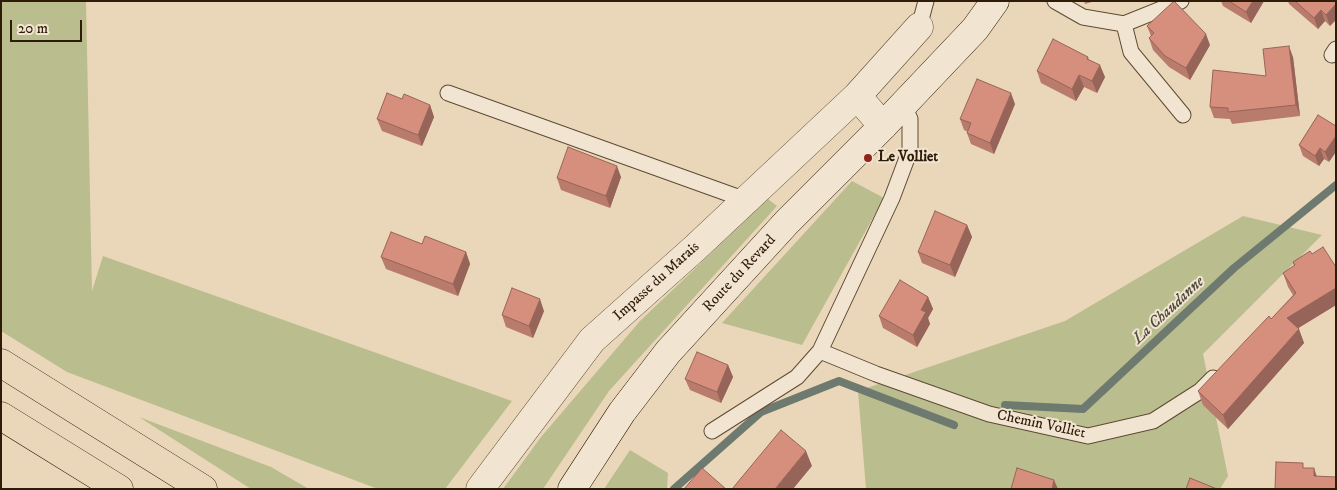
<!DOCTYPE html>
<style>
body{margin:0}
#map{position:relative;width:1337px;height:490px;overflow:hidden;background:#ead7ba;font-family:"IM FELL DW Pica",serif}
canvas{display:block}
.frame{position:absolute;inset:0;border:2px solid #2e1b08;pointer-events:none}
.scale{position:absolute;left:10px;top:20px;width:72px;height:22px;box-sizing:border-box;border:2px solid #2e1b08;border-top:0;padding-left:6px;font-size:15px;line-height:18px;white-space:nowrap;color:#2e1b08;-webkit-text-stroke:4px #f1e5d2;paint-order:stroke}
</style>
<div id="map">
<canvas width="1337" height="490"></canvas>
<div class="frame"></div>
<div class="scale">20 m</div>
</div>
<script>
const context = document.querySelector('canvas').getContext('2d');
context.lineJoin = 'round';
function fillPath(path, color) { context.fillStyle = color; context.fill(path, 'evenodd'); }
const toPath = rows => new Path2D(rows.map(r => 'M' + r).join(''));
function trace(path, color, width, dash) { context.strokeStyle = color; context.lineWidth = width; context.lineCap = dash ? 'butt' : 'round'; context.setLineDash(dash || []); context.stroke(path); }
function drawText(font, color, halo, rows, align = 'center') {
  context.font = font + ' "IM FELL DW Pica",serif'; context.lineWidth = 4; context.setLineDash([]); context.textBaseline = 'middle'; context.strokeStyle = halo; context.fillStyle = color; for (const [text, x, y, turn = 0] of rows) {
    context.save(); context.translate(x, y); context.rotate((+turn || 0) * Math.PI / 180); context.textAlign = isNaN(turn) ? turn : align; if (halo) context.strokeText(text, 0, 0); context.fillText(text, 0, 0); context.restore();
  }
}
fillPath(toPath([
 [1,1,86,1,92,291,103,256,512,401,445,489,378,489,67,372,1,331],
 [852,181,884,198,802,345,722,323],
 [768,199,777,206,609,391,543,489,503,489,541,437,640,321],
 [1243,216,1322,235,1203,354,1228,476,1220,489,866,489,858,391,1065,321],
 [139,417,271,467,309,489,251,489],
 [630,450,668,473,667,489,604,489]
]), '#babd8d');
trace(toPath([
 [1005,405,1083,409,1234,268,1336,185],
 [674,489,761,412,839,381,954,425]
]), '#6e7a6f', 8);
const service = toPath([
 [1055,1,1083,17,1124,24,1181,1],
 [1124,24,1131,52,1183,115],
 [919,27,926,1],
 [1332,55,1336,49],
 [448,93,746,200],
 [820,351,876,374,989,414,1088,436,1153,421,1200,391,1213,378],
 [712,431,797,377,820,351,892,198,910,150,910,119,903,104]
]);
const minor = toPath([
 [883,126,857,96,919,27],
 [480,489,592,340,695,248,857,96]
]);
const secondary = toPath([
 [572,489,622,412,668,352,787,222,883,126,975,29,995,1]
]);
const motorway = toPath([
 [1,363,203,489],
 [1,416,119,489]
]);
trace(service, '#5d4a34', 17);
trace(minor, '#5d4a34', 29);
trace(secondary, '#2e1b08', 29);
trace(motorway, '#2e1b08', 29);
trace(service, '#f1e5d2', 15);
trace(minor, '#f1e5d2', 28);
trace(secondary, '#f1e5d2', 28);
trace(motorway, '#ead7ba', 28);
fillPath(toPath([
 [1084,1,1095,1,1085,4],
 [1221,1,1264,1,1251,23,1223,6],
 [1288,1,1336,1,1330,26,1325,21,1318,29,1289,4],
 [1147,26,1210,45,1190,80,1169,67,1153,50,1149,38,1151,36],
 [1088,57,1089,60,1105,77,1097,93,1084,87,1076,101,1041,83,1037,71],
 [1293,57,1300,116,1232,124,1230,119,1214,118,1210,107,1266,76],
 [1015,104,994,154,971,144,967,133,968,132,964,130,960,119],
 [430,105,434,117,422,146,382,131,377,119],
 [1318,115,1329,162,1324,159,1319,166,1303,156,1299,145],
 [621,177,610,208,561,190,557,178],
 [967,225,972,237,955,277,922,263,918,252],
 [466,252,470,264,458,296,386,269,381,257],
 [1312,254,1336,267,1336,305,1298,328,1304,343,1228,429,1203,405,1198,391,1271,319,1293,295,1288,287,1283,273,1294,266,1293,262],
 [928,297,933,309,928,318,930,324,917,347,883,328,879,316],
 [544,311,533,338,506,327,502,315],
 [728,365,733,377,721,403,690,390,685,379]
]), '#b97b6c');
fillPath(toPath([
 [1253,1,1264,1,1251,23,1246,12],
 [1336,4,1336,20,1330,26,1326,15],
 [1321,10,1325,21,1318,29,1314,18],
 [1206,34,1210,45,1190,80,1186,68],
 [1289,46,1293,57,1300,116,1296,105],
 [1100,65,1105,77,1097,93,1092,81],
 [1079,75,1084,87,1076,101,1072,89],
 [1011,93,1015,104,994,154,990,143],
 [430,105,434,117,422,146,418,135],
 [1336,136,1336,152,1329,162,1325,152],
 [1320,148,1324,159,1319,166,1315,156],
 [617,166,621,177,610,208,606,196],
 [967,225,972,237,955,277,950,265],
 [466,252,470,264,458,296,453,284],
 [1336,288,1336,305,1292,332,1287,318],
 [928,297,933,309,928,318,930,324,917,347,913,335,921,310],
 [540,299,544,311,533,338,529,326],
 [1299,329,1304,343,1228,429,1223,415],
 [728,365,733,377,721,403,717,392],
 [806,451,812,466,793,489,775,489],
 [1314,468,1318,480,1314,476],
 [1054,480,1058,489,1052,489]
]), '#966458');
const building = toPath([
 [1174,1,1206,34,1186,68,1165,56,1149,38,1154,33,1147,26,1174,1],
 [1229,1,1253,1,1246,12,1229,1],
 [1295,1,1336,1,1336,4,1326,15,1321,10,1314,18,1295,1],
 [1053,39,1088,57,1087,59,1100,65,1092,81,1079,75,1072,89,1037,71,1053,39],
 [1289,46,1296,105,1228,112,1228,108,1210,107,1213,70,1266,76,1263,49,1289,46],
 [977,79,1011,93,990,143,967,133,971,123,960,119,977,79],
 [387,93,402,99,404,94,430,105,418,135,377,119,387,93],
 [1318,115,1336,126,1336,136,1325,152,1320,148,1315,156,1299,145,1318,115],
 [568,147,617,166,606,196,557,178,568,147],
 [935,211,967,225,950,265,918,252,935,211],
 [391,232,422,244,425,236,466,252,453,284,381,257,391,232],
 [1323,247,1336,267,1336,288,1287,318,1299,329,1223,415,1198,391,1248,338,1269,316,1271,319,1296,293,1283,273,1295,265,1293,262,1310,251,1312,254,1323,247],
 [900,280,928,297,921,310,926,312,913,335,879,316,900,280],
 [512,288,540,299,529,326,502,315,512,288],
 [697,352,728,365,717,392,685,379,697,352],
 [781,430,806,451,775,489,732,489,781,430],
 [1276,462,1303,463,1303,468,1314,468,1314,476,1336,477,1336,489,1275,489,1276,462],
 [702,468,726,489,684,489,702,468],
 [1017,468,1054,480,1052,489,1011,489,1017,468],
 [1190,478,1217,489,1186,489,1190,478]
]);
fillPath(building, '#d78f7d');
trace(building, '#966458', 1);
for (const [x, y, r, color] of [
 [868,158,5,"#8f2418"]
]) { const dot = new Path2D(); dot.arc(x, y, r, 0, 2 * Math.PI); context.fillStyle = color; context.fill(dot); trace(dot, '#f1e5d2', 2); }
drawText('bold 15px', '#2e1b08', '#f1e5d2', [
 ["Le Volliet",878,158]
], 'left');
drawText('15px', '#2e1b08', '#f1e5d2', [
 ["Route du Revard",740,274,-47],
 ["Impasse du Marais",657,282,-42],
 ["Chemin Volliet",1041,425,12]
]);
drawText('italic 16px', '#4e4a3b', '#f1e5d2', [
 ["La Chaudanne",1169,311,-43]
]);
</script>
